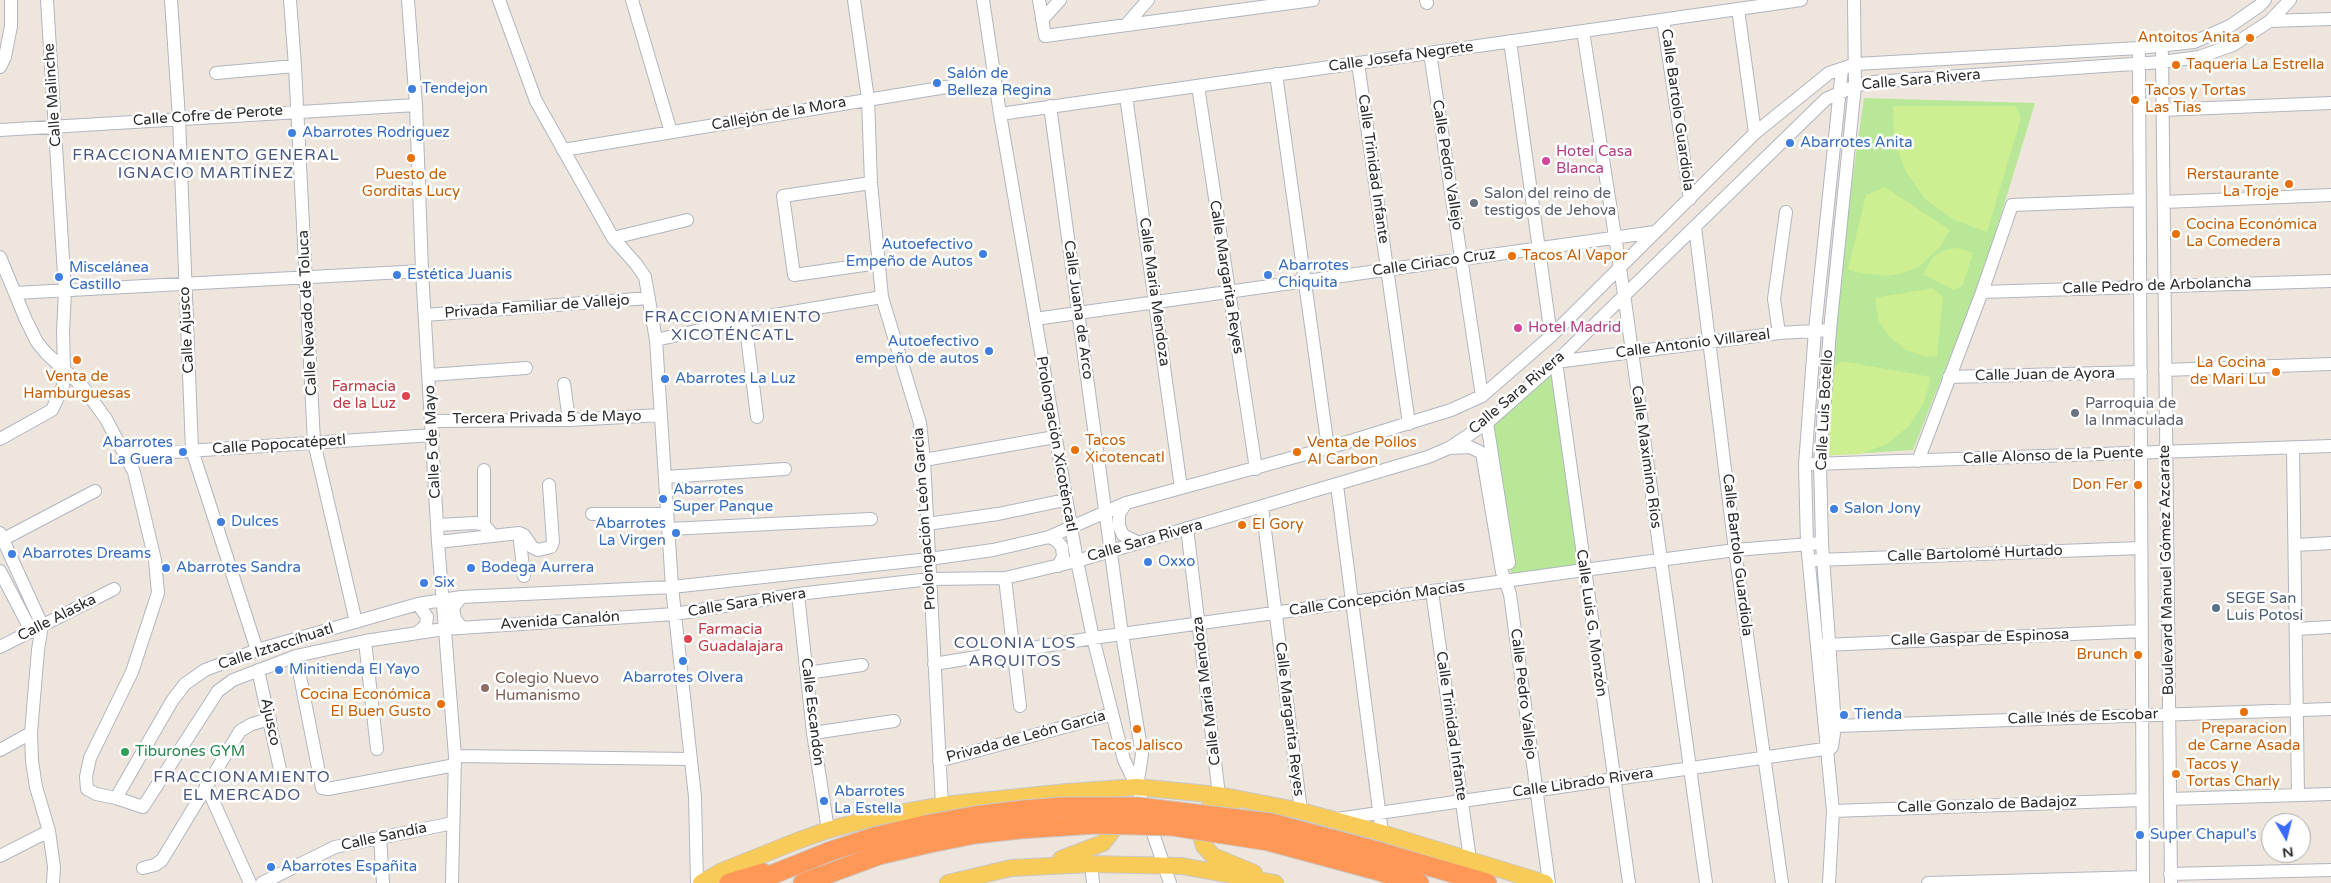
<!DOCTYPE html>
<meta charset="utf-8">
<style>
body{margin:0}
#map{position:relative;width:2331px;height:883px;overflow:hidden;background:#eee6dd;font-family:"Varela Round",sans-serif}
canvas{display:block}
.north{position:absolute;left:2261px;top:813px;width:50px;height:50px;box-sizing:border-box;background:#fff;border:1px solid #ababab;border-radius:50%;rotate:172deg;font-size:14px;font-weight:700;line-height:20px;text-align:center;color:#2c2c2c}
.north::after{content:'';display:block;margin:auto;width:18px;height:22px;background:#3969ff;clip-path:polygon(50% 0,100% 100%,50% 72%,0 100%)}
</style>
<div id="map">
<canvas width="2331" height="883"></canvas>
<div class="north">N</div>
</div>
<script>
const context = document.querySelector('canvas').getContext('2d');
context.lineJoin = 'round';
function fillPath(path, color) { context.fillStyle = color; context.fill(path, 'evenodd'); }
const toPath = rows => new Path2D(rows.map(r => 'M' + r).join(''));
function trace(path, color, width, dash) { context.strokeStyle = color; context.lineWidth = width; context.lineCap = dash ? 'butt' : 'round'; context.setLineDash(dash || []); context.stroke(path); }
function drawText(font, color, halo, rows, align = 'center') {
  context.font = font + ' "Varela Round",sans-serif'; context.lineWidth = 5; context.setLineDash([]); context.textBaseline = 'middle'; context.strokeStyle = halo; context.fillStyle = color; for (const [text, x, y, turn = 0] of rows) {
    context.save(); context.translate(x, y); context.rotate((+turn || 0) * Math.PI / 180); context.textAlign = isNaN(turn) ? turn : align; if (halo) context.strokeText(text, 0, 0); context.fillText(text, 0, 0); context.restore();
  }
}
fillPath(toPath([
 [1864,98,2035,103,1983,274,1913,450,1821,456,1831,330],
 [1554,367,1583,569,1512,580,1490,424]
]), '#b7e797');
fillPath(toPath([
 [1893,106,2015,106,2021,118,1987,232,1954,220,1926,200,1906,172,1894,140],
 [1885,187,1950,230,1940,247,1920,266,1903,273,1887,276,1856,272,1848,269,1866,195],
 [1953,248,1963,249,1973,253,1963,285,1954,290,1923,274,1934,256,1943,251],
 [1933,288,1943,297,1937,356,1926,357,1906,350,1890,337,1879,322,1875,298],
 [1842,361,1931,377,1924,403,1909,426,1887,444,1861,454,1834,455,1823,453,1830,370]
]), '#cdef92');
const minor = toPath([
 [171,0,179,118,192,450,257,650],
 [290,0,295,66,314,442,356,622],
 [408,0,416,105,422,271,438,542,455,756,452,883],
 [499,0,536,101,613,238,636,264,645,277,656,340,672,587,695,797,697,883],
 [632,0,671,132],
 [854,0,868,99,871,183,882,297,920,423,924,460,942,805],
 [983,0,1000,114,1077,561,1093,638,1124,760,1137,787,1170,883],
 [1039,0,1045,36,1313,0],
 [1426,0,1427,3],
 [1738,9,1755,133],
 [1042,20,1060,0],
 [1663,20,1690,199],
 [2270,21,2331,19],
 [1126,25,1148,0],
 [1583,31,1624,294,1706,883],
 [1510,41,1551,336],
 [1430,53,1482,396],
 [2162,53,2171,883],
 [2139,55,2143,883],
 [1358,63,1409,424],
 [0,67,5,57,11,26,11,0],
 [216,73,295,66],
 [1276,74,1328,448],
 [1198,86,1256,469],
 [1126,96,1181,488],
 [1050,106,1122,634,1142,754,1137,787],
 [2163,110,2331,103],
 [1000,114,1801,0],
 [0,130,416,105],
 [563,150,995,79],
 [871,183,783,196,794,275,878,263],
 [2164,202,2331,195],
 [1695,227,1735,550,1782,883],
 [613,238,687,220],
 [0,257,26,320,37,342,46,353,83,387,106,419,134,472,155,560,158,593,132,672,90,758,86,777,87,789,96,794,116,798,143,807,218,691,233,680,296,656,365,641,444,629,675,614,798,594,930,579,1005,578,1077,561,1428,457,1449,448,1487,423,1556,362,1826,99,1855,86,1873,82,2162,62,2199,57,2233,45,2270,21,2290,0],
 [1982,292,2331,281],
 [15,293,422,271],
 [425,315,649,298],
 [1035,319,1655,232],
 [745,320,757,417],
 [1779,333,1774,299,1786,212],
 [656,340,745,320,882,297],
 [2165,370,2331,364],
 [429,375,526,368],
 [1949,377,2141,372],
 [564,384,569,420],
 [432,421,569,420,661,415],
 [1487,423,1509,563],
 [0,439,52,410,63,386,64,370,63,332,65,291,47,0],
 [1449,448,1470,447,1482,453,1502,572,1510,594,1549,883],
 [2293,448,2298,795],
 [126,455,433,435],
 [924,460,1055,437],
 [1918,461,1982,292,2012,205,2140,200],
 [1813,464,2331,446],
 [666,477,785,469],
 [1337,485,1382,833],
 [1126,503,1119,514,1119,526,1123,535,1137,542],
 [1262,507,1301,811],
 [592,514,667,514],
 [927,524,998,514,1065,500],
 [437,525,476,523,484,525,493,535],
 [484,525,484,470],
 [1187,528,1219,795],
 [669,529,871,519],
 [0,533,42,625,38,650,31,733,32,761,36,787,49,831,54,867,53,883],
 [519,533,524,576],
 [1049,537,1056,540,1062,547,1063,557,1058,566],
 [0,541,95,491],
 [438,542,519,533,524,535,532,547,538,550,551,547,553,542,549,485],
 [2296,545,2331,543],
 [1817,560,2141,548],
 [0,571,27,623,38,634],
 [1005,578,1020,706],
 [1432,592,1470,859],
 [798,594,813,733,828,830],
 [461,597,453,608,455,619,462,628],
 [2296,629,2331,627],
 [417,633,426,625,427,617,418,604],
 [365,641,377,749],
 [1824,645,2142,631],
 [0,647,114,589],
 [296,656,322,788,328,789,455,765],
 [934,664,1093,638,1584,570,1735,550,1822,543],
 [258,670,281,774],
 [807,673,862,665],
 [1835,726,2331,709],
 [813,733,894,721],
 [1832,747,1835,726,1822,543,1820,464,1830,330,1855,86,1854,0],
 [0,750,31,733],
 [455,756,690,759],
 [939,761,1112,714],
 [206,785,250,883],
 [116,798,172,701,185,684,205,670,257,650,418,604,461,597,672,587,929,559,993,550,1049,537,1126,503,1328,448,1451,410,1482,396,1551,336,1755,133,1829,73,1856,64,2139,48,2194,42,2230,26,2259,6,2265,0],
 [2170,799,2331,794],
 [1833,811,2142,800],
 [1337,819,1831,748],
 [380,837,383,883],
 [0,856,49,831],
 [1091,864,1093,883],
 [143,868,155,865,162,860,240,731,252,724,270,719],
 [2170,874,2331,870],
 [262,883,335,847,453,823],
 [1629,883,1556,362,1779,333,1830,330],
 [1829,883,1833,811,1807,544,1805,465,1815,330,1842,69],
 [1928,883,2143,877]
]);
const major = toPath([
 [1233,803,1212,805,1204,813,1199,829,1204,846,1213,856,1254,873],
 [1061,859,1103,843,1112,831,1116,814],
 [701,883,722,871,797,841,828,830,877,817,942,805,1067,792,1137,787,1219,795,1301,811,1382,833,1545,883],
 [948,883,1011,868,1091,864,1182,866,1275,883]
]);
const highway = toPath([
 [1380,852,1487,883],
 [1372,869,1419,883],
 [729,883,763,873],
 [751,883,831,851,874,837,925,825],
 [803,883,879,855,930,843]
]);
trace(minor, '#b1b5c0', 14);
trace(major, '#c8c8c8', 18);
trace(highway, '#c8c8c8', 21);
trace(minor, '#fff', 12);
trace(major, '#f8ca58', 16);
trace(highway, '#ff9757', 19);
const highwayBridge = toPath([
 [925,825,974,816,1023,810,1062,807,1138,807,1271,823,1380,852],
 [930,843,975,834,1020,829,1096,824,1172,826,1268,841,1372,869]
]);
trace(highwayBridge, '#c8c8c8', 21, []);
trace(highwayBridge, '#ff9757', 19);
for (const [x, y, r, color] of [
 [2250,38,5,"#e8710a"],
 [2176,65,5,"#e8710a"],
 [937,83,5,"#3f7fe0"],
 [412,89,5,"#3f7fe0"],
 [2135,100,5,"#e8710a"],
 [292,133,5,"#3f7fe0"],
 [1790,143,5,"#3f7fe0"],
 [411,158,5,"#e8710a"],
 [1546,161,5,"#d1479c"],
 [2289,184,5,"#e8710a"],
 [1474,203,5,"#6b7280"],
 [2176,234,5,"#e8710a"],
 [983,254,5,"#3f7fe0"],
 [1512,256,5,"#e8710a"],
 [397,275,5,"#3f7fe0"],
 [1268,275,5,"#3f7fe0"],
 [59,277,5,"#3f7fe0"],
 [1518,328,5,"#d1479c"],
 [989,351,5,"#3f7fe0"],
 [77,360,5,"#e8710a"],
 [2276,372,5,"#e8710a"],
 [665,379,5,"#3f7fe0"],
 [406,396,5,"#e0444e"],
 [2075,413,5,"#6b7280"],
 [1075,450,5,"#e8710a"],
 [183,452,5,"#3f7fe0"],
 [1297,452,5,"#e8710a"],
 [2138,485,5,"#e8710a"],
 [663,499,5,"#3f7fe0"],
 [1834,509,5,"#3f7fe0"],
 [221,522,5,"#3f7fe0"],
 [1242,525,5,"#e8710a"],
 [676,533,5,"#3f7fe0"],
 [12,554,5,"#3f7fe0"],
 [1148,562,5,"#3f7fe0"],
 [166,568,5,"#3f7fe0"],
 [471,568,5,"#3f7fe0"],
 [424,583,5,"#3f7fe0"],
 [2216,608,5,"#5c6f8a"],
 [688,639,5,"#e0444e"],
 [2138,655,5,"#e8710a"],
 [683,661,5,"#3f7fe0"],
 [279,670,5,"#3f7fe0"],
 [485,688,5,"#8d6e63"],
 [441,704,5,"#e8710a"],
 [2244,712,5,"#e8710a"],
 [1844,715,5,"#3f7fe0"],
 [1137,729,5,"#e8710a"],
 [125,752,5,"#2e9e5b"],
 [2176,774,5,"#e8710a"],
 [824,801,5,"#3f7fe0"],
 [2140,835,5,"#3f7fe0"],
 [271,867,5,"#3f7fe0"]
]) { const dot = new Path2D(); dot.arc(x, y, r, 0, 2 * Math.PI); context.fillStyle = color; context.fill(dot); trace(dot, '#fff', 2); }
drawText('15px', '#c56008', '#fff', [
 ["Antoitos Anita",2240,38,"right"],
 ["Taqueria La Estrella",2186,65],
 ["Tacos y Tortas",2145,91],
 ["Las Tias",2145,108],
 ["Puesto de",411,175,"center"],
 ["Gorditas Lucy",411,192,"center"],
 ["Rerstaurante",2279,175,"right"],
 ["La Troje",2279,192,"right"],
 ["Cocina Económica",2186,225],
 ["La Comedera",2186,242],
 ["Tacos Al Vapor",1522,256],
 ["La Cocina",2266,363,"right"],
 ["de Mari Lu",2266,380,"right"],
 ["Venta de",77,377,"center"],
 ["Hamburguesas",77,394,"center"],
 ["Tacos",1085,441],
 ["Xicotencatl",1085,458],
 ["Venta de Pollos",1307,443],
 ["Al Carbon",1307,460],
 ["Don Fer",2128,485,"right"],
 ["El Gory",1252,525],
 ["Brunch",2128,655,"right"],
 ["Cocina Económica",431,695,"right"],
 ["El Buen Gusto",431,712,"right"],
 ["Preparacion",2244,729,"center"],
 ["de Carne Asada",2244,746,"center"],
 ["Tacos Jalisco",1137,746,"center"],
 ["Tacos y",2186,765],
 ["Tortas Charly",2186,782]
], 'left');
drawText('15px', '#2c2c2c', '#fff', [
 ["Calle Josefa Negrete",1401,57,-8],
 ["Calle Sara Rivera",1921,80,-5],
 ["Calle Malinche",53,95,-94],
 ["Calle Bartolo Guardiola",1677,110,82],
 ["Callejón de la Mora",779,114,-10],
 ["Calle Cofre de Perote",208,116,-4],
 ["Calle Pedro Vallejo",1447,165,81],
 ["Calle Trinidad Infante",1373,169,82],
 ["Calle Ciriaco Cruz",1434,263,-8],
 ["Calle Margarita Reyes",1226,277,81],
 ["Calle Pedro de Arbolancha",2157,286,-2],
 ["Calle María Mendoza",1154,292,82],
 ["Privada Familiar de Vallejo",537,307,-4],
 ["Calle Juana de Arco",1078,310,82],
 ["Calle Nevado de Toluca",308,313,-93],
 ["Calle Ajusco",187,330,-93],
 ["Calle Antonio Villareal",1693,344,-7],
 ["Calle Juan de Ayora",2045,375,-1],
 ["Calle Sara Rivera",1517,393,-40],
 ["Calle Luis Botello",1825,410,-87],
 ["Tercera Privada 5 de Mayo",547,418,-1],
 ["Calle 5 de Mayo",433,442,-93],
 ["Prolongación Xicoténcatl",1056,444,80],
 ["Calle Popocatépetl",279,445,-4],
 ["Calle Alonso de la Puente",2053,456,-2],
 ["Calle Maximino Ríos",1646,457,82],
 ["Prolongación León García",925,519,-94],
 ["Calle Sara Rivera",1145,541,-16],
 ["Calle Bartolomé Hurtado",1975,554,-2],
 ["Calle Bartolo Guardiola",1737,555,83],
 ["Boulevard Manuel Gómez Azcarate",2167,570,-91],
 ["Calle Concepción Macías",1377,599,-8],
 ["Calle Sara Rivera",747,603,-9],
 ["Calle Alaska",57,618,-27],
 ["Avenida Canalón",560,621,-4],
 ["Calle Luis G. Monzón",1591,623,82],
 ["Calle Gaspar de Espinosa",1980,638,-2],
 ["Calle Iztaccíhuatl",276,647,-18],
 ["Calle María Mendoza",1207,691,-97],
 ["Calle Pedro Vallejo",1523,694,83],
 ["Calle Escandón",812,712,83],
 ["Calle Inés de Escobar",2083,717,-2],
 ["Calle Margarita Reyes",1289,719,83],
 ["Ajusco",270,722,78],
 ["Calle Trinidad Infante",1451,726,82],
 ["Privada de León García",1026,737,-15],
 ["Calle Librado Rivera",1583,783,-8],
 ["Calle Gonzalo de Badajoz",1987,805,-2],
 ["Calle Sandía",384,837,-12]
]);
drawText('15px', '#366cbe', '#fff', [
 ["Salón de",947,74],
 ["Belleza Regina",947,91],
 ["Tendejon",422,89],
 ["Abarrotes Rodriguez",302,133],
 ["Abarrotes Anita",1800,143],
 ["Autoefectivo",973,245,"right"],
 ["Empeño de Autos",973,262,"right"],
 ["Abarrotes",1278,266],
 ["Chiquita",1278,283],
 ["Miscelánea",69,268],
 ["Castillo",69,285],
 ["Estética Juanis",407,275],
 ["Autoefectivo",979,342,"right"],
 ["empeño de autos",979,359,"right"],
 ["Abarrotes La Luz",675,379],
 ["Abarrotes",173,443,"right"],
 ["La Guera",173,460,"right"],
 ["Abarrotes",673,490],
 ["Super Panque",673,507],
 ["Salon Jony",1844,509],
 ["Dulces",231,522],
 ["Abarrotes",666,524,"right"],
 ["La Virgen",666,541,"right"],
 ["Abarrotes Dreams",22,554],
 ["Oxxo",1158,562],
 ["Abarrotes Sandra",176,568],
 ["Bodega Aurrera",481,568],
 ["Six",434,583],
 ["Minitienda El Yayo",289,670],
 ["Abarrotes Olvera",683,678,"center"],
 ["Tienda",1854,715],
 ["Abarrotes",834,792],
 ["La Estella",834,809],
 ["Super Chapul's",2150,835],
 ["Abarrotes Españita",281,867]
], 'left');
drawText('15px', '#b23c85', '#fff', [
 ["Hotel Casa",1556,152],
 ["Blanca",1556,169],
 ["Hotel Madrid",1528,328]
], 'left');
drawText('15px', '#5b616d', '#fff', [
 ["Salon del reino de",1484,194],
 ["testigos de Jehova",1484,211],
 ["Parroquia de",2085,404],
 ["la Inmaculada",2085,421]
], 'left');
drawText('15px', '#be3a42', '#fff', [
 ["Farmacia",396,387],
 ["de la Luz",396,404],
 ["Farmacia",698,630,"left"],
 ["Guadalajara",698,647,"left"]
], 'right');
drawText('15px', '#4e5e75', '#fff', [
 ["SEGE San",2226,599],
 ["Luis Potosi",2226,616]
], 'left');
drawText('15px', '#785e54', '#fff', [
 ["Colegio Nuevo",495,679],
 ["Humanismo",495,696]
], 'left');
drawText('15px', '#27864d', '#fff', [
 ["Tiburones GYM",135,752]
], 'left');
context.letterSpacing = '1px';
drawText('16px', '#49567f', '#fff', [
 ["FRACCIONAMIENTO GENERAL",206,156],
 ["IGNACIO MARTÍNEZ",206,174],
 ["FRACCIONAMIENTO",733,318],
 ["XICOTÉNCATL",733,336],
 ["COLONIA LOS",1015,644],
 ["ARQUITOS",1015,662],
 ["FRACCIONAMIENTO",242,778],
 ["EL MERCADO",242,796]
]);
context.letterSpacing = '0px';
</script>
